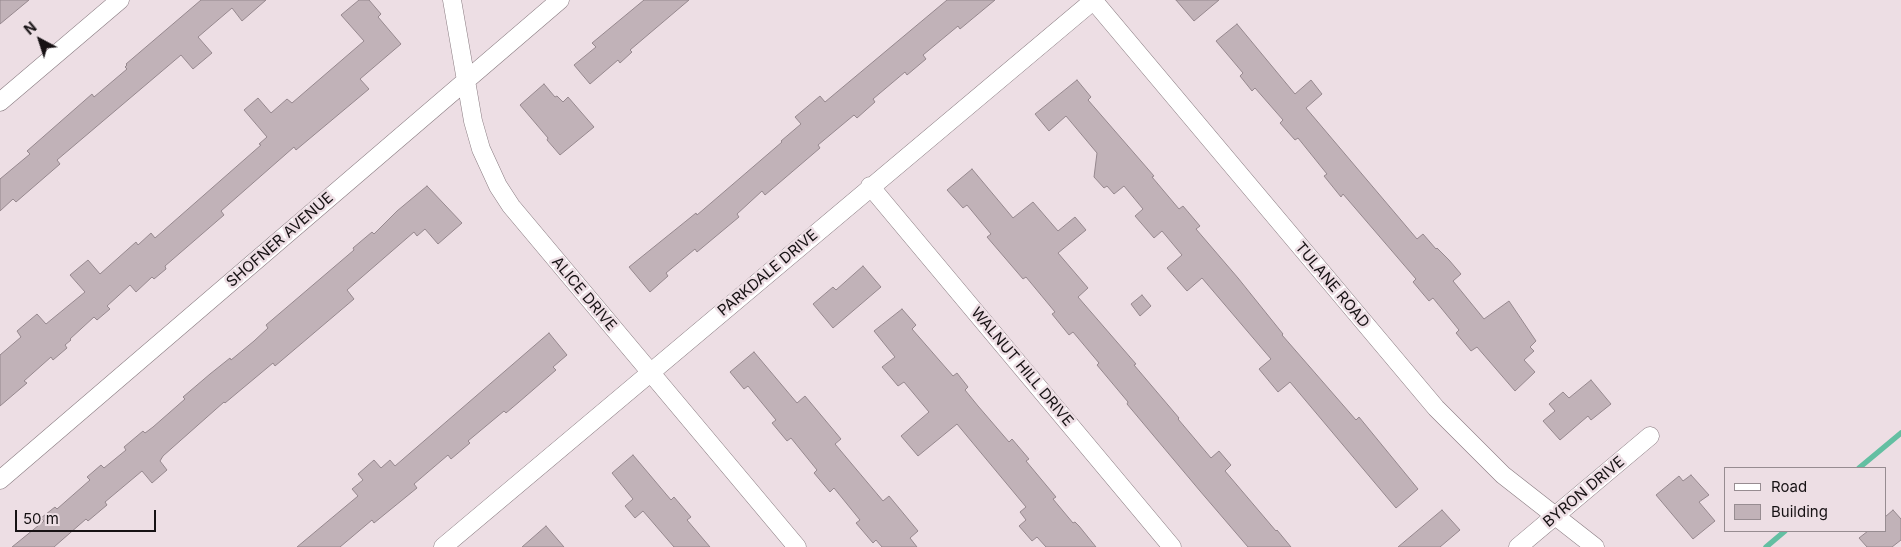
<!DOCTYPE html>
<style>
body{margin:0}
#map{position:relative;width:1901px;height:547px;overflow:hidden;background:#eddee4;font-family:Inter,sans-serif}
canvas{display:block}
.legend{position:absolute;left:1724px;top:467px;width:162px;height:65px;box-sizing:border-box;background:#eddee4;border:1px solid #978c91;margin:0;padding:6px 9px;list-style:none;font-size:15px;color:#171214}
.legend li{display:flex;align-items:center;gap:10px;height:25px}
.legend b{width:25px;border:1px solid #978c91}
.north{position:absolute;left:15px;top:15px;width:50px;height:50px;-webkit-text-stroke:4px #eddee4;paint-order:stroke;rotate:320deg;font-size:14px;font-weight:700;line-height:20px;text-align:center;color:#171214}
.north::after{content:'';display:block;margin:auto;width:18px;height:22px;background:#171214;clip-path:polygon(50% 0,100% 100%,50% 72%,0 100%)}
.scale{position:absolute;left:15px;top:510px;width:141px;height:22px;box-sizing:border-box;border:2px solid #171214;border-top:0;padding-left:6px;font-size:15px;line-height:18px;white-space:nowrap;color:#171214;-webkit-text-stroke:4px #eddee4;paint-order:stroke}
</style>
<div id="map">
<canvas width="1901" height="547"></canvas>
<ul class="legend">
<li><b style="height:6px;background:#fff"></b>Road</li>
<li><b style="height:14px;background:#c1b2b8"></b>Building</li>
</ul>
<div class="north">N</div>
<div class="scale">50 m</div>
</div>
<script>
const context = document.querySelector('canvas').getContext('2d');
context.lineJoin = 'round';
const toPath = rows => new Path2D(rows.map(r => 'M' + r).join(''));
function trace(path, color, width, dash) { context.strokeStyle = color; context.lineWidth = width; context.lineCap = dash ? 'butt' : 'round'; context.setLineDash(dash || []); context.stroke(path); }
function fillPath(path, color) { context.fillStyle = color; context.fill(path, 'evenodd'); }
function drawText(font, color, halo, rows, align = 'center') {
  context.font = font + ' Inter,sans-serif'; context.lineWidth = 5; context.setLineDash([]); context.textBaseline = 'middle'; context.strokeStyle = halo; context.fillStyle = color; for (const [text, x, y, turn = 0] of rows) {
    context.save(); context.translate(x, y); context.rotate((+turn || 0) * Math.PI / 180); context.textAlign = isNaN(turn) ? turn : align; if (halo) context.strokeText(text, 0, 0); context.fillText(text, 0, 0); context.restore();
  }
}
trace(toPath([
 [1859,468,1901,433],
 [1766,547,1785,531]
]), '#63bfa2', 5.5);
const building = toPath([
 [0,0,29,0,0,24,0,0],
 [201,0,266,0,242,21,232,8,198,37,212,53,193,69,181,55,57,160,60,164,16,202,13,199,0,211,0,179,30,154,27,151,92,94,94,97,127,69,125,67,127,65,126,64,201,0],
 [359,0,369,0,381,14,378,17,401,44,360,79,369,89,296,150,294,147,221,211,224,215,165,266,166,269,154,279,152,277,136,292,130,285,107,306,110,309,97,320,94,317,70,339,71,340,65,345,67,348,53,360,51,357,24,381,27,383,0,406,0,355,21,337,17,331,37,314,46,324,85,292,70,275,88,260,100,274,136,242,138,245,151,233,155,238,261,145,259,144,267,137,244,110,258,98,271,113,287,99,292,103,364,41,341,15,359,0],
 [644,0,689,0,630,50,632,52,620,63,618,60,590,84,574,65,596,47,592,43,644,0],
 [947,0,995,0,960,29,958,26,923,55,926,59,907,75,905,72,873,99,875,102,857,118,854,115,818,145,820,148,765,195,762,191,737,214,739,217,697,252,695,249,666,273,668,276,650,292,629,267,696,213,697,215,782,142,781,141,801,124,795,117,820,96,825,102,947,0],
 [1176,0,1219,0,1194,21,1176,0],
 [1237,24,1295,94,1311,80,1322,94,1306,108,1417,239,1423,234,1436,249,1437,248,1449,260,1461,274,1453,281,1484,319,1509,301,1536,341,1530,347,1534,351,1524,360,1535,372,1515,391,1477,347,1471,351,1456,333,1459,330,1433,298,1429,301,1413,282,1416,279,1343,194,1341,197,1324,176,1327,174,1298,138,1295,140,1280,123,1283,120,1255,88,1252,91,1240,76,1243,73,1216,41,1237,24],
 [1077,80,1091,97,1088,100,1154,176,1152,177,1179,209,1183,206,1200,226,1196,229,1238,278,1283,334,1282,335,1356,420,1359,417,1418,489,1396,508,1290,382,1278,392,1259,369,1271,359,1202,278,1187,291,1167,268,1182,255,1162,231,1154,238,1135,216,1143,209,1124,186,1114,194,1107,186,1104,188,1094,177,1097,153,1066,116,1049,131,1035,114,1077,80],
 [544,84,555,97,557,96,563,102,568,97,594,127,560,155,547,140,548,138,520,105,544,84],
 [972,169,1013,218,1033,202,1058,231,1075,217,1086,230,1058,253,1088,288,1078,297,1136,364,1134,365,1179,418,1178,419,1211,458,1219,451,1231,465,1225,471,1276,531,1277,530,1291,547,1248,547,1200,491,1127,404,1128,402,1097,365,1099,363,1073,332,1069,335,1052,314,1055,312,1026,277,1023,279,987,237,991,234,967,205,963,208,947,190,972,169],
 [427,186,462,223,438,244,425,229,417,236,414,232,347,290,354,299,275,366,273,363,225,403,224,402,163,456,160,461,167,470,152,483,142,471,105,502,107,505,88,521,86,519,54,547,12,547,44,521,41,518,55,507,57,509,90,480,87,477,101,465,104,468,126,450,124,447,143,431,145,433,153,427,185,399,183,397,210,374,230,358,231,360,254,341,268,328,266,325,354,250,353,248,372,232,374,234,397,211,427,186],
 [863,266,881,287,833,328,813,304,833,287,836,290,863,266],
 [1142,295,1151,306,1140,316,1131,304,1142,295],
 [902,309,916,325,912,329,953,376,957,373,968,387,965,390,978,406,1009,442,1012,439,1029,459,1026,461,1056,497,1053,499,1073,523,1075,522,1079,526,1096,547,1046,547,1037,537,1032,541,1019,526,1026,520,1020,512,1026,507,957,424,918,456,901,436,929,412,904,382,898,386,882,367,895,357,874,331,902,309],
 [549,333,567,355,553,367,556,370,519,402,506,413,504,411,468,441,470,443,451,459,448,455,414,484,417,488,374,523,372,520,340,547,297,547,358,496,352,489,363,480,358,474,374,460,381,468,390,460,395,466,549,333],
 [754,352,797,403,805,396,841,439,835,444,883,501,889,496,918,531,910,538,917,547,882,547,876,540,873,543,856,523,860,520,834,488,830,492,814,473,817,470,791,438,787,441,772,423,776,420,748,386,744,389,730,372,754,352],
 [1591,380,1611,404,1591,420,1588,416,1560,440,1543,421,1555,411,1549,404,1563,392,1569,398,1591,380],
 [633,455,671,500,674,497,691,517,687,520,710,547,674,547,643,511,635,518,625,506,633,499,612,473,633,455],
 [1691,475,1709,495,1699,502,1715,521,1693,539,1656,495,1679,476,1683,481,1691,475],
 [1442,510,1460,530,1440,547,1398,547,1442,510],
 [1893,510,1901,519,1901,540,1892,547,1867,547,1859,538,1868,531,1885,531,1885,517,1893,510],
 [546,526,564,547,522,547,546,526]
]);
fillPath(building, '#c1b2b8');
trace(building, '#96888e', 1);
const street = toPath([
 [452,0,473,121,481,149,498,186,511,206,797,547],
 [1093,0,1436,408,1503,475,1595,547],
 [0,102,120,0],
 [870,186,1172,547],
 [0,480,560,0],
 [443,547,1094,0],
 [1518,547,1650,436]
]);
trace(street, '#87797f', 19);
trace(street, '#fff', 18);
drawText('15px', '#171214', '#eddee4', [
 ["SHOFNER AVENUE",280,240,-41],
 ["PARKDALE DRIVE",768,273,-40],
 ["TULANE ROAD",1332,285,50],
 ["ALICE DRIVE",584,294,50],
 ["WALNUT HILL DRIVE",1022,367,50],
 ["BYRON DRIVE",1584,492,-40]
]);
</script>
